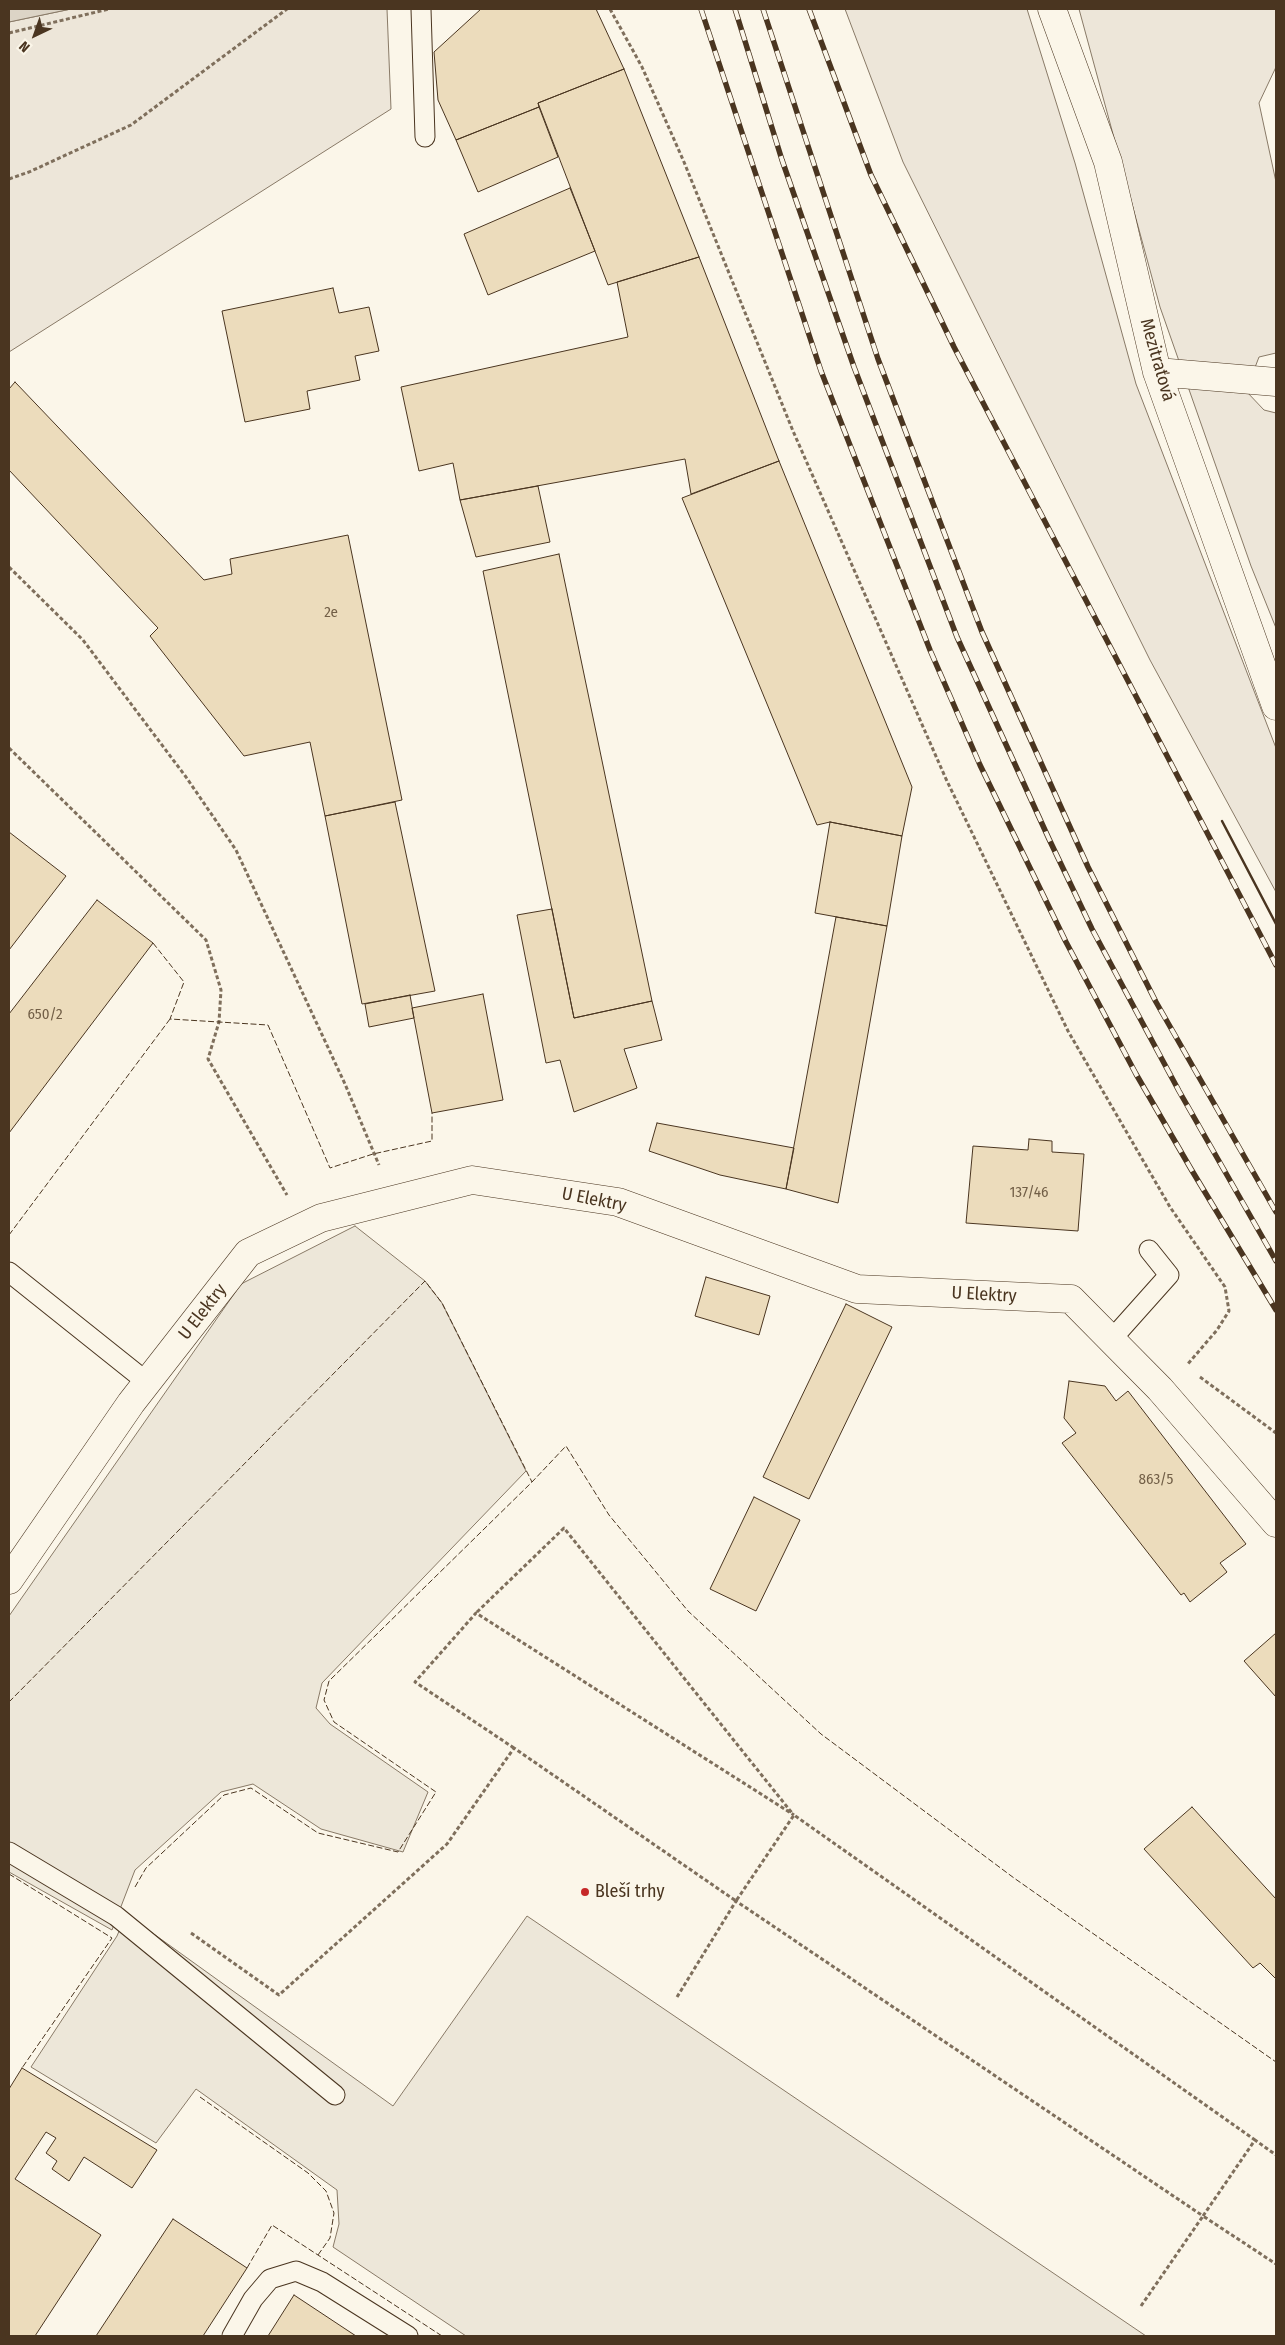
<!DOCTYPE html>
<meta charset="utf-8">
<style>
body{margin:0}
#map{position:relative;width:1285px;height:2345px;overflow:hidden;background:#fbf6e9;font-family:"Fira Sans Condensed",sans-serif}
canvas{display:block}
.frame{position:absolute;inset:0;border:10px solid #4a3520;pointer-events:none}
.north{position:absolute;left:10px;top:10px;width:50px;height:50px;-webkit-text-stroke:4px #fbf6e9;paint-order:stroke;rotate:222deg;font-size:14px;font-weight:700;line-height:20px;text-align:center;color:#4a3520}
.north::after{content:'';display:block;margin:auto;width:18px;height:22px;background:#4a3520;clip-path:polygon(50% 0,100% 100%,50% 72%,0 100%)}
</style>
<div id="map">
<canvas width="1285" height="2345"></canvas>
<div class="frame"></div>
<div class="north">N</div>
</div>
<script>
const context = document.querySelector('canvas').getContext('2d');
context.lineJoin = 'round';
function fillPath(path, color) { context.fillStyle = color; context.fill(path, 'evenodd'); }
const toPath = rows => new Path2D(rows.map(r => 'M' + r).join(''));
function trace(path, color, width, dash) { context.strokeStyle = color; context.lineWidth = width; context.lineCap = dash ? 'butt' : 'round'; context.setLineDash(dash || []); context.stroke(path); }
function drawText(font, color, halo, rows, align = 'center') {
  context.font = font + ' "Fira Sans Condensed",sans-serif'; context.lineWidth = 4; context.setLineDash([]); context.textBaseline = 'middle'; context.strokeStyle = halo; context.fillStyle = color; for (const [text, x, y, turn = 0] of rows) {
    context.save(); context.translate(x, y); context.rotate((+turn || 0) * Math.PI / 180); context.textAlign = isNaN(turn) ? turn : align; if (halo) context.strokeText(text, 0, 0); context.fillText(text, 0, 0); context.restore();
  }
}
const green = toPath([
 [71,9,387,9,391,109,9,352,9,22,71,9],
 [845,9,1027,9,1075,163,1136,384,1276,748,1276,892,1150,660,903,162,845,9],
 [1079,9,1276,9,1276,67,1259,103,1276,182,1276,353,1259,357,1246,391,1264,410,1276,413,1276,628,1251,566,1160,307,1079,9]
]);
fillPath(green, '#ede6d9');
trace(green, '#887966', 1);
const parking = toPath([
 [355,1226,425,1281,442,1303,526,1471,322,1683,316,1708,330,1724,428,1792,403,1852,321,1829,253,1784,221,1792,135,1870,112,1930,9,1872,9,1616,241,1284,355,1226],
 [126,1914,393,2106,527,1916,1146,2336,466,2336,333,2247,339,2224,337,2190,196,2089,156,2143,31,2067,117,1936,126,1914]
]);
fillPath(parking, '#ede7d9');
trace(parking, '#887966', 1);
const water = toPath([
 [9,9,71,9,9,22,9,9]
]);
fillPath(water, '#dcd4c6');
trace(water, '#887966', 1);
const building = toPath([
 [481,9,596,9,624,69,538,103,539,107,456,140,438,100,434,52,481,9],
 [624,69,699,257,608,285,538,103,624,69],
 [539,107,558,157,478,192,456,140,539,107],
 [570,188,595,251,488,295,464,234,570,188],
 [699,257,779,461,691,494,685,459,460,500,453,463,419,471,401,387,628,337,617,282,699,257],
 [333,288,339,313,369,307,379,351,355,356,360,380,307,391,310,409,245,422,222,311,333,288],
 [15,382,204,580,232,574,230,559,348,535,402,800,325,816,310,742,244,756,150,636,158,628,9,470,9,389,15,382],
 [779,461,912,787,902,836,830,822,817,825,682,498,779,461],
 [538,486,550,542,476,557,460,500,538,486],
 [559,554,652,1001,574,1018,483,571,559,554],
 [395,802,435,991,362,1004,325,816,395,802],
 [830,822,902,836,887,926,815,913,830,822],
 [9,832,66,876,9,950,9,832],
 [97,900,153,943,9,1133,9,1014,97,900],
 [552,909,574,1018,652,1001,662,1040,624,1049,637,1088,574,1112,560,1060,546,1063,517,915,552,909],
 [836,917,887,926,838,1203,786,1189,836,917],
 [483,994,503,1100,432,1113,412,1008,483,994],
 [410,995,414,1018,369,1027,365,1004,410,995],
 [657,1123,794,1148,786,1189,720,1175,649,1151,657,1123],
 [1029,1139,1052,1141,1052,1152,1084,1154,1078,1231,966,1223,973,1146,1028,1150,1029,1139],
 [706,1277,770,1296,759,1335,695,1316,706,1277],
 [846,1304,892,1327,809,1499,763,1477,846,1304],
 [1069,1381,1105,1386,1116,1401,1128,1391,1246,1544,1220,1563,1227,1572,1190,1602,1184,1593,1181,1595,1062,1443,1076,1433,1064,1418,1069,1381],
 [754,1497,800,1520,756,1611,710,1589,754,1497],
 [1276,1633,1276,1697,1244,1661,1276,1633],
 [1192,1807,1276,1899,1276,1979,1260,1963,1253,1968,1144,1849,1192,1807],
 [22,2068,157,2150,132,2188,84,2157,69,2181,52,2169,57,2161,46,2153,56,2138,46,2132,15,2179,101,2235,35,2336,9,2336,9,2089,22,2068],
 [173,2219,247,2268,203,2336,96,2336,173,2219],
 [294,2295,356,2336,268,2336,294,2295]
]);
fillPath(building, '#ecdcbc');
trace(building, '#4a3520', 1);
const service = toPath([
 [421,9,425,137],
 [9,1272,148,1383],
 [1111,1340,1169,1275,1149,1250],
 [9,1852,116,1916,335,2095],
 [232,2336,253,2299,270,2279,296,2271,322,2282,408,2336]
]);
const minor = toPath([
 [1052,9,1108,162,1157,372,1276,706],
 [1157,372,1276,382],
 [9,1580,131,1403,248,1253,321,1218,472,1180,618,1202,857,1289,1071,1299,1160,1389,1276,1523]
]);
trace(service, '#4a3520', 21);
trace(minor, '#4a3520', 29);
trace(toPath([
 [610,9,642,67,684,162,793,431,946,779,1068,1031,1170,1207,1225,1287,1229,1311,1217,1330,1187,1365],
 [9,33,109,9],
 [9,179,29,172,131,125,287,9],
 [9,567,83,640,186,777,236,850,345,1084,379,1165],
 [9,748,206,940,221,990,219,1022,208,1059,287,1195],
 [1200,1377,1276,1433],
 [477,1612,564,1528,792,1813],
 [514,1748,415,1682,476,1613,794,1815],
 [191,1933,279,1995,447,1844,514,1748,736,1901,794,1815,1255,2140],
 [677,1997,736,1901,1203,2216,1255,2140,1276,2155],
 [1141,2306,1203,2216,1276,2264]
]), '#7f6f5c', 3, [4, 2.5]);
trace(service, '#fbf6e9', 19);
trace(minor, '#fbf6e9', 28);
const rail = toPath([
 [701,9,821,371,930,650,980,765,1066,942,1136,1074,1191,1169,1276,1310],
 [735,9,782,160,854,367,957,637,1049,839,1092,929,1179,1091,1276,1261],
 [763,9,878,359,982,632,1088,867,1156,1002,1276,1212],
 [809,9,871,175,954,347,1276,965]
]);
trace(rail, '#4a3520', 5.5);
trace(rail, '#fbf6e9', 4, [11]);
trace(toPath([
 [153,943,184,982,170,1019,268,1025,330,1168,373,1154,432,1141,432,1113],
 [9,1235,170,1019],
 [9,1702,425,1281,442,1303,532,1482],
 [9,1874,112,1938,22,2068],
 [135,1887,146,1868,224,1795,251,1788,318,1833,398,1852,436,1792,334,1722,324,1700,329,1681,532,1482,566,1446,609,1515,688,1611,821,1734,1014,1878,1276,2062],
 [200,2097,308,2173,326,2191,334,2213,330,2238,318,2255],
 [247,2268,272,2225,442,2336]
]), '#4a3520', 1, [6, 2.5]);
trace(toPath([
 [1222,821,1276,924]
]), '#4a3520', 2.5);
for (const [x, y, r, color] of [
 [585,1892,5,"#c62828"]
]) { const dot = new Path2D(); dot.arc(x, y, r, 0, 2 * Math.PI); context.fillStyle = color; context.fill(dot); trace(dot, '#fbf6e9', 2); }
drawText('15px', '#725f47', null, [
 ["2e",331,613],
 ["650/2",45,1015],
 ["137/46",1029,1193],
 ["863/5",1156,1480]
]);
drawText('18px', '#4a3520', '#fbf6e9', [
 ["Mezitraťová",1157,360,74],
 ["U Elektry",594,1200,11],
 ["U Elektry",984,1295,3],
 ["U Elektry",203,1312,-52]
]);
drawText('18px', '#4a3520', '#fbf6e9', [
 ["Bleší trhy",595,1892]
], 'left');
</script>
